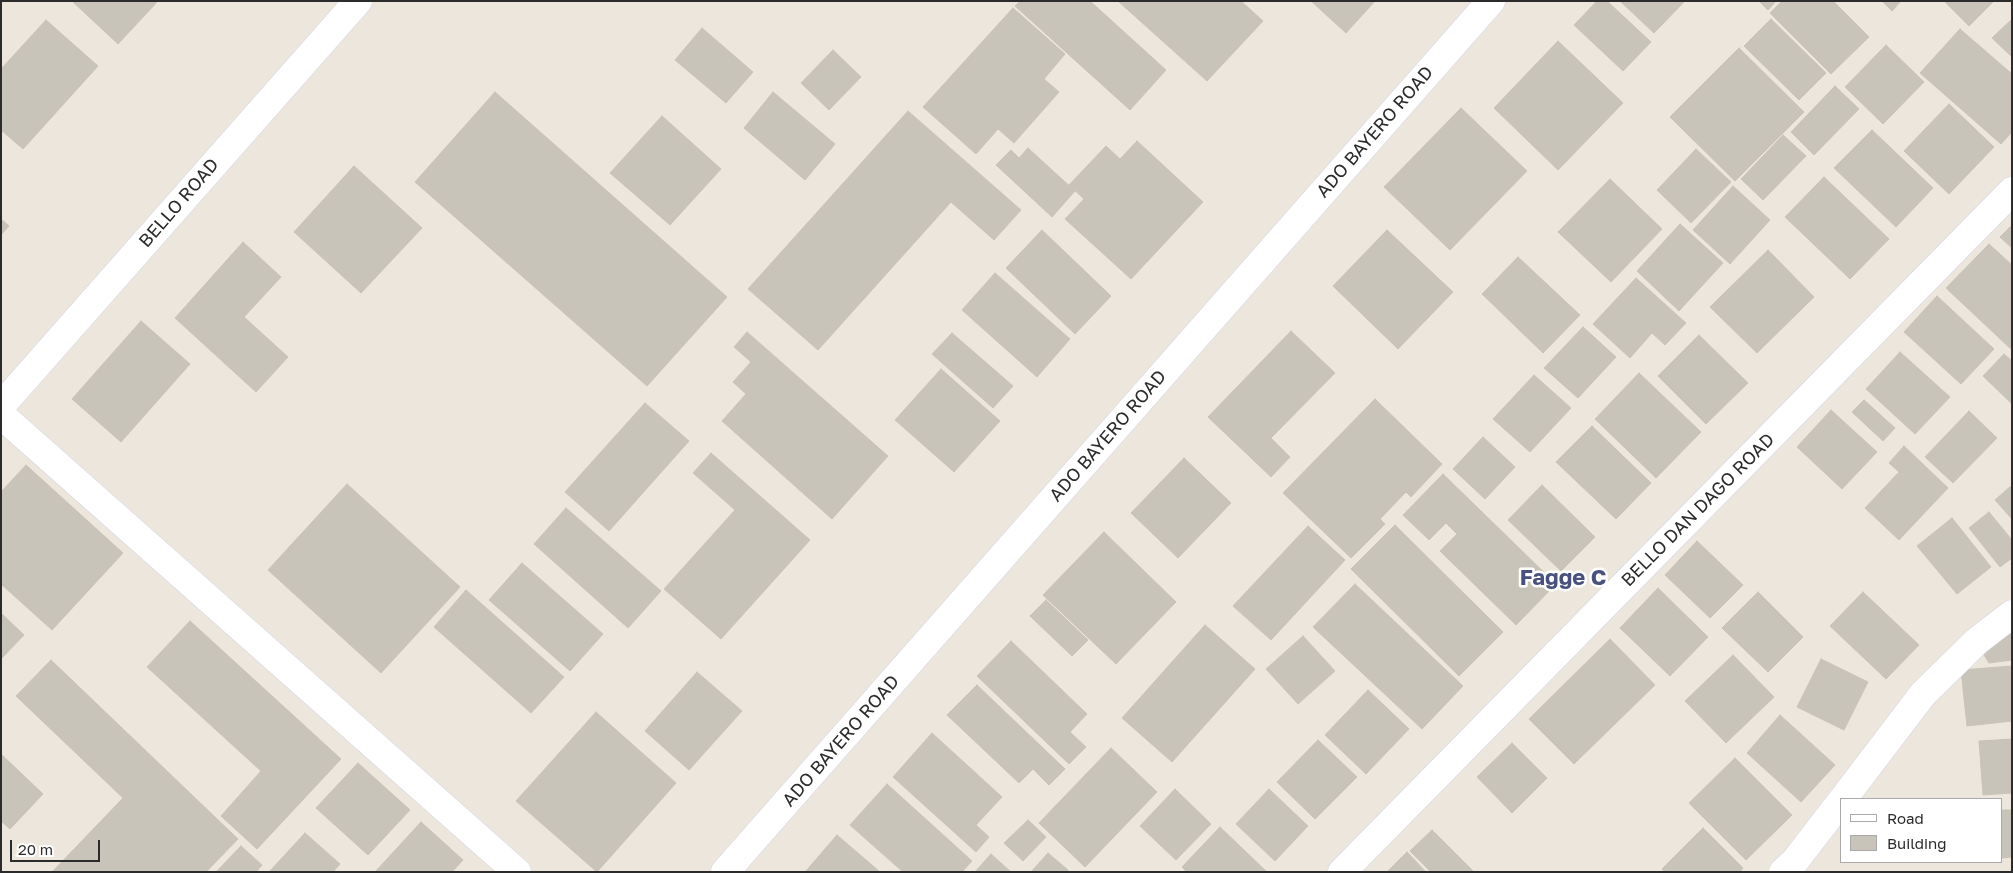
<!DOCTYPE html>
<style>
body{margin:0}
#map{position:relative;width:2013px;height:873px;overflow:hidden;background:#ede6dc;font-family:"Golos Text",sans-serif}
canvas{display:block}
.frame{position:absolute;inset:0;border:2px solid #2b2b2b;pointer-events:none}
.legend{position:absolute;left:1840px;top:798px;width:162px;height:65px;box-sizing:border-box;background:#fff;border:1px solid #aaa;margin:0;padding:6px 9px;list-style:none;font-size:15px;color:#2b2b2b}
.legend li{display:flex;align-items:center;gap:10px;height:25px}
.legend b{width:25px;border:1px solid #aaa}
.scale{position:absolute;left:10px;top:840px;width:90px;height:22px;box-sizing:border-box;border:2px solid #2b2b2b;border-top:0;padding-left:6px;font-size:15px;line-height:18px;white-space:nowrap;color:#2b2b2b;-webkit-text-stroke:4px #fff;paint-order:stroke}
</style>
<div id="map">
<canvas width="2013" height="873"></canvas>
<div class="frame"></div>
<ul class="legend">
<li><b style="height:6px;background:#fff"></b>Road</li>
<li><b style="height:14px;background:#c9c4ba"></b>Building</li>
</ul>
<div class="scale">20 m</div>
</div>
<script>
const context = document.querySelector('canvas').getContext('2d');
context.lineJoin = 'round';
function fillPath(path, color) { context.fillStyle = color; context.fill(path, 'evenodd'); }
const toPath = rows => new Path2D(rows.map(r => 'M' + r).join(''));
function trace(path, color, width, dash) { context.strokeStyle = color; context.lineWidth = width; context.lineCap = dash ? 'butt' : 'round'; context.setLineDash(dash || []); context.stroke(path); }
function drawText(font, color, halo, rows, align = 'center') {
  context.font = font + ' "Golos Text",sans-serif'; context.lineWidth = 5; context.setLineDash([]); context.textBaseline = 'middle'; context.strokeStyle = halo; context.fillStyle = color; for (const [text, x, y, turn = 0] of rows) {
    context.save(); context.translate(x, y); context.rotate((+turn || 0) * Math.PI / 180); context.textAlign = isNaN(turn) ? turn : align; if (halo) context.strokeText(text, 0, 0); context.fillText(text, 0, 0); context.restore();
  }
}
const building = toPath([
 [72,1,158,1,118,44,72,1],
 [1020,1,1090,1,1166,70,1130,110,1015,6,1020,1],
 [1241,1,1263,21,1207,81,1119,2,1241,1],
 [1311,1,1375,1,1346,33,1311,1],
 [1597,1,1607,1,1651,42,1623,71,1574,25,1597,1],
 [1620,1,1685,1,1654,33,1620,1],
 [1759,1,1776,1,1768,10,1759,1],
 [1782,1,1833,1,1869,37,1831,74,1770,13,1782,1],
 [1882,1,1901,1,1892,11,1882,1],
 [1944,1,1994,1,1969,26,1944,1],
 [1013,8,1065,54,1044,79,1059,92,1014,143,998,129,976,154,923,107,1013,8],
 [1771,19,1826,73,1799,100,1744,46,1771,19],
 [2012,19,2012,57,1992,38,2012,19],
 [46,20,98,66,23,149,1,130,1,69,46,20],
 [702,28,753,72,726,103,675,60,702,28],
 [1960,29,2012,74,2012,132,2001,144,1920,73,1960,29],
 [1558,41,1623,103,1558,170,1494,108,1558,41],
 [1886,45,1924,82,1883,124,1845,87,1886,45],
 [1739,48,1804,112,1735,181,1670,117,1739,48],
 [833,50,861,77,829,110,801,83,833,50],
 [1835,86,1859,109,1814,155,1791,132,1835,86],
 [495,92,727,297,647,386,415,182,495,92],
 [773,92,835,144,805,180,744,128,773,92],
 [1949,104,1994,147,1949,194,1904,151,1949,104],
 [1461,108,1527,171,1450,250,1384,187,1461,108],
 [908,111,1021,210,994,240,951,202,818,350,748,289,908,111],
 [662,116,721,169,670,225,610,173,662,116],
 [1872,130,1933,188,1896,227,1834,168,1872,130],
 [1783,135,1806,156,1763,200,1741,179,1783,135],
 [1137,141,1203,202,1131,279,1065,219,1084,199,1069,185,1106,146,1120,159,1137,141],
 [1028,148,1075,191,1052,217,996,165,1011,150,1019,158,1028,148],
 [1696,149,1731,182,1691,223,1657,190,1696,149],
 [354,166,422,228,361,293,294,232,354,166],
 [1824,177,1889,239,1850,279,1785,217,1824,177],
 [1610,179,1662,229,1611,282,1558,232,1610,179],
 [1733,186,1770,220,1730,264,1693,230,1733,186],
 [1,219,9,226,1,235,1,219],
 [1680,224,1723,263,1679,311,1637,271,1680,224],
 [2012,225,2012,248,2000,237,2012,225],
 [1042,230,1111,296,1075,334,1006,268,1042,230],
 [1387,230,1453,292,1398,349,1333,286,1387,230],
 [243,242,281,277,244,317,288,357,256,392,175,318,243,242],
 [1989,244,2012,265,2012,350,1946,288,1989,244],
 [1768,250,1814,297,1757,353,1710,307,1768,250],
 [1518,257,1580,315,1543,353,1482,294,1518,257],
 [995,273,1070,339,1037,377,962,310,995,273],
 [1636,278,1686,323,1665,345,1652,333,1630,358,1593,324,1636,278],
 [1937,296,1994,349,1961,384,1904,332,1937,296],
 [141,321,190,364,121,442,72,399,141,321],
 [1583,327,1616,357,1578,398,1544,368,1583,327],
 [1291,331,1335,373,1271,438,1290,457,1271,477,1208,417,1291,331],
 [747,332,888,456,832,519,722,421,746,394,733,382,751,362,734,347,747,332],
 [952,333,1013,386,993,408,932,354,952,333],
 [1699,335,1748,383,1706,424,1658,376,1699,335],
 [1900,352,1950,397,1915,434,1866,389,1900,352],
 [2004,354,2012,361,2012,404,1983,376,2004,354],
 [941,369,1000,421,954,472,895,420,941,369],
 [1639,373,1701,432,1656,478,1595,419,1639,373],
 [1534,375,1571,408,1530,452,1493,419,1534,375],
 [1375,399,1442,464,1411,497,1406,492,1380,519,1385,524,1351,558,1283,493,1375,399],
 [1864,400,1895,428,1883,441,1852,412,1864,400],
 [645,403,689,441,609,531,565,492,645,403],
 [1831,410,1877,452,1842,489,1797,447,1831,410],
 [1969,411,1997,438,1953,483,1925,457,1969,411],
 [1592,426,1651,483,1616,519,1556,462,1592,426],
 [1483,437,1515,467,1485,499,1453,469,1483,437],
 [1904,446,1948,488,1899,540,1865,508,1899,472,1889,463,1904,446],
 [711,453,810,540,721,639,664,589,735,510,693,473,711,453],
 [1184,458,1231,503,1178,558,1131,513,1184,458],
 [26,465,123,553,52,630,1,584,1,492,26,465],
 [1443,474,1556,584,1516,625,1440,551,1457,534,1446,523,1429,540,1403,515,1443,474],
 [347,484,460,587,381,673,268,570,347,484],
 [1542,485,1595,537,1561,571,1508,520,1542,485],
 [2012,485,2012,519,1995,500,2012,485],
 [566,508,661,591,628,628,534,544,566,508],
 [1989,512,2012,540,2012,558,2000,567,1969,528,1989,512],
 [1952,518,1991,567,1957,594,1917,546,1952,518],
 [1395,525,1503,632,1459,676,1351,569,1395,525],
 [1308,526,1345,560,1271,640,1233,606,1308,526],
 [1104,532,1176,602,1116,664,1043,595,1104,532],
 [1697,541,1743,585,1710,618,1665,575,1697,541],
 [522,563,603,634,570,671,489,600,522,563],
 [1355,584,1463,686,1422,729,1313,627,1355,584],
 [1658,588,1708,637,1670,676,1620,628,1658,588],
 [466,590,564,677,531,713,434,627,466,590],
 [1758,592,1803,637,1768,672,1722,628,1758,592],
 [1863,592,1919,645,1886,679,1830,626,1863,592],
 [1046,600,1088,640,1072,656,1030,616,1046,600],
 [1,613,24,635,1,659,1,613],
 [190,621,341,759,257,849,221,816,261,771,147,667,190,621],
 [1205,625,1255,669,1172,762,1122,718,1205,625],
 [2012,630,2012,660,1989,663,1981,650,2012,630],
 [1303,636,1335,671,1298,704,1266,669,1303,636],
 [1610,639,1655,685,1574,764,1529,719,1610,639],
 [1011,641,1087,714,1070,732,1086,747,1069,764,977,676,1011,641],
 [1733,655,1774,697,1726,743,1685,701,1733,655],
 [1821,659,1868,682,1844,730,1797,707,1821,659],
 [51,660,238,839,206,872,52,872,123,798,16,696,51,660],
 [2012,666,2012,721,1967,726,1961,670,2012,666],
 [697,672,742,711,689,770,645,731,697,672],
 [977,685,1065,769,1049,785,1033,769,1019,783,947,715,977,685],
 [1368,690,1409,729,1366,774,1325,735,1368,690],
 [596,712,676,783,597,872,516,801,596,712],
 [1780,715,1835,765,1801,802,1747,753,1780,715],
 [932,733,1002,797,976,825,989,837,976,852,893,777,932,733],
 [2012,739,2012,793,1983,795,1979,741,2012,739],
 [1318,740,1357,777,1315,819,1277,782,1318,740],
 [1512,743,1547,778,1512,813,1477,777,1512,743],
 [1111,748,1157,792,1085,867,1039,823,1111,748],
 [1,754,43,794,10,829,1,821,1,754],
 [1735,758,1792,815,1746,860,1689,803,1735,758],
 [358,763,410,810,368,855,316,808,358,763],
 [887,784,972,861,962,872,903,872,850,825,887,784],
 [1175,789,1211,824,1176,860,1140,826,1175,789],
 [1269,789,1308,826,1275,861,1236,824,1269,789],
 [2002,810,2012,810,2012,857,2002,858,2002,810],
 [1028,820,1046,837,1023,861,1004,843,1028,820],
 [421,822,463,860,452,872,375,872,421,822],
 [1220,827,1267,872,1187,872,1182,867,1220,827],
 [1703,828,1743,868,1740,872,1665,872,1662,869,1703,828],
 [1432,830,1474,872,1431,872,1410,851,1432,830],
 [305,833,340,864,333,872,269,872,305,833],
 [837,835,880,872,805,872,837,835],
 [241,846,262,865,256,872,216,872,241,846],
 [1407,852,1426,872,1387,872,1407,852],
 [1048,853,1068,870,1067,872,1031,872,1048,853],
 [991,854,1011,872,975,872,991,854]
]);
fillPath(building, '#c9c4ba');
trace(building, '#c9c3b5', 1);
const minor = toPath([
 [1,406,358,1],
 [1,415,517,872],
 [1843,799,1923,694,1977,641,2012,614],
 [725,872,1491,1],
 [1342,872,2012,191],
 [1783,872,1795,861,1842,800]
]);
trace(minor, '#d1d4e4', 29);
trace(minor, '#fff', 28);
drawText('18px', '#2b2b2b', '#fff', [
 ["ADO BAYERO ROAD",1375,132,-49],
 ["BELLO ROAD",179,203,-49],
 ["ADO BAYERO ROAD",1108,436,-49],
 ["BELLO DAN DAGO ROAD",1698,510,-45],
 ["ADO BAYERO ROAD",841,741,-49]
]);
drawText('bold 22px', '#48507e', '#fff', [
 ["Fagge C",1563,578]
]);
</script>
